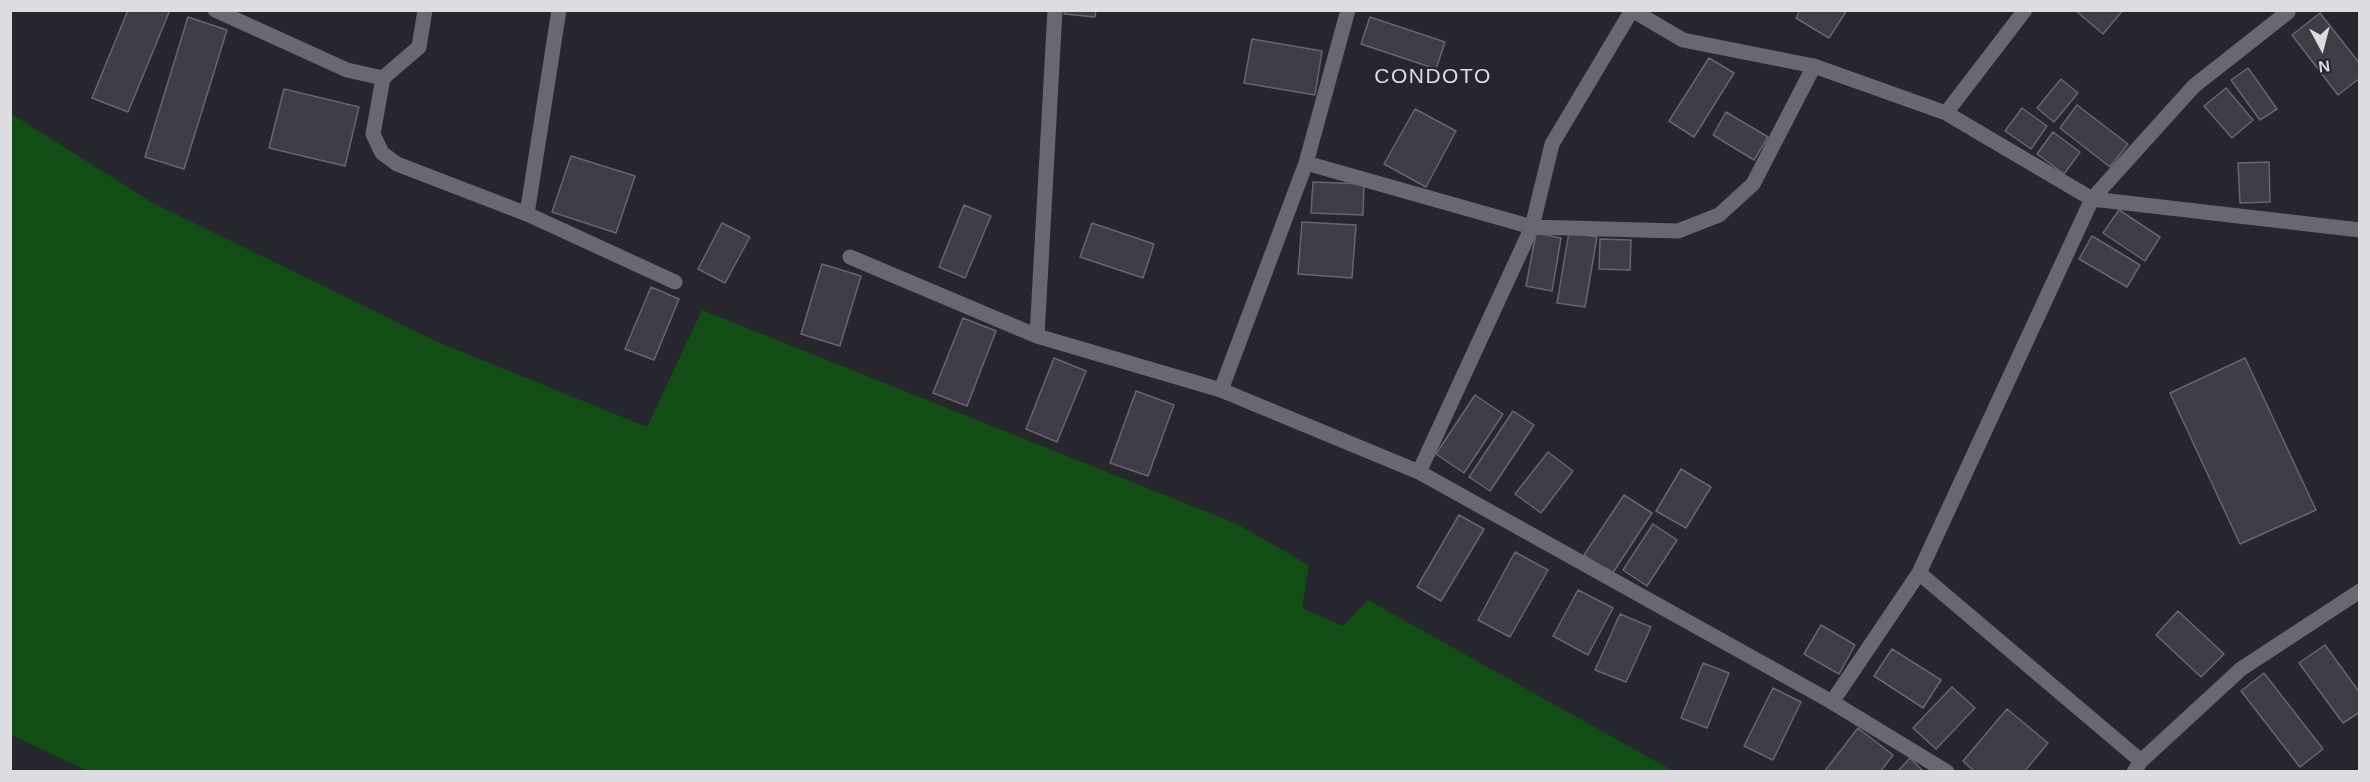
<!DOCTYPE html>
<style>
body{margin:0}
#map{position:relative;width:2370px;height:782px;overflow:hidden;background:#26262e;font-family:Arial,sans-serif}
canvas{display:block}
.frame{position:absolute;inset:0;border:12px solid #dcdce1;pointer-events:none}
.north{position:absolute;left:2292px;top:18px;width:60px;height:60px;-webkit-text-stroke:4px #26262e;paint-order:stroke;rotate:173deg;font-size:16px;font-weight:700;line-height:24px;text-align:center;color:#dcdce1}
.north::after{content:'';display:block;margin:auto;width:21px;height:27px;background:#dcdce1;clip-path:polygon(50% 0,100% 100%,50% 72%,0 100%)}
</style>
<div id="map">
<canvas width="2370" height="782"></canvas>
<div class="frame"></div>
<div class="north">N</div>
</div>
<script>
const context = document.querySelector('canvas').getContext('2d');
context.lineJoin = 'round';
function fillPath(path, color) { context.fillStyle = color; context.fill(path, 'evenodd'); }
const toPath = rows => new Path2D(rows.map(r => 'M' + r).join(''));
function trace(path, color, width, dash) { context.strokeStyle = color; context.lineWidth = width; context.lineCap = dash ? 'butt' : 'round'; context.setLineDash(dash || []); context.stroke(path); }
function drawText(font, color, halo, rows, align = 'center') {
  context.font = font + ' Arial,sans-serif'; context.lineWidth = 4.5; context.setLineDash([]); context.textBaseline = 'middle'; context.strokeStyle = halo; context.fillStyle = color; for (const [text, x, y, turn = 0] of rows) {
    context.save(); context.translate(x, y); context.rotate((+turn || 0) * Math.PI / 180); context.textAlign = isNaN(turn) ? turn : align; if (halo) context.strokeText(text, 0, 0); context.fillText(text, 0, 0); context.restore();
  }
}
fillPath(toPath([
 [10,113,153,203,440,343,647,427,702,310,1235,523,1309,565,1302,608,1343,626,1368,600,1673,771,88,771,11,735]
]), '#124d16');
const building = toPath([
 [128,10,170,10,128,112,92,98,128,10],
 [1065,10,1096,10,1095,17,1064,14,1065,10],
 [1800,10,1847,10,1829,38,1796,18,1800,10],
 [2075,10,2123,10,2103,34,2075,10],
 [2320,13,2360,64,2360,78,2338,95,2292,35,2320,13],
 [188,17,227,30,184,169,145,157,188,17],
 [1370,17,1445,42,1436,69,1361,44,1370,17],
 [1252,39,1322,51,1315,95,1244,83,1252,39],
 [1709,58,1734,73,1694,137,1669,121,1709,58],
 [2248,68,2277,109,2260,120,2231,80,2248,68],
 [2061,79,2078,93,2054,122,2037,108,2061,79],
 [2226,88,2253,120,2232,138,2204,106,2226,88],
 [284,89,359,107,345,166,269,148,284,89],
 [2077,105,2128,144,2110,167,2060,128,2077,105],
 [2022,108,2047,126,2031,149,2005,131,2022,108],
 [1415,109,1456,131,1426,187,1384,164,1415,109],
 [1726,112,1768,137,1754,160,1713,135,1726,112],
 [2053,132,2080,152,2064,174,2037,154,2053,132],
 [571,156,635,176,616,233,552,212,571,156],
 [2269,162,2270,202,2240,203,2238,163,2269,162],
 [1313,182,1364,184,1363,215,1311,213,1313,182],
 [964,205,991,216,965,278,939,267,964,205],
 [2119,210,2160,237,2145,261,2103,233,2119,210],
 [1302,222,1356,225,1352,278,1298,274,1302,222],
 [722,223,750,237,725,283,698,269,722,223],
 [1092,223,1154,244,1143,278,1080,257,1092,223],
 [1569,232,1597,237,1585,307,1557,303,1569,232],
 [1536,233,1561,238,1552,291,1526,286,1536,233],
 [2092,236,2140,265,2127,287,2079,259,2092,236],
 [1600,239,1631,240,1630,270,1599,269,1600,239],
 [822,264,861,276,840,346,801,334,822,264],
 [651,287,679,299,654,360,625,349,651,287],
 [963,318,996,331,967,406,933,393,963,318],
 [1054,358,1086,371,1057,442,1026,429,1054,358],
 [2245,358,2316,510,2240,544,2170,393,2245,358],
 [1136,391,1174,405,1148,476,1110,463,1136,391],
 [1475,395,1503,414,1464,473,1436,454,1475,395],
 [1513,411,1534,425,1490,491,1469,477,1513,411],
 [1548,452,1573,471,1541,513,1515,494,1548,452],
 [1681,469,1711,487,1686,528,1656,511,1681,469],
 [1624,495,1652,513,1612,574,1584,555,1624,495],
 [1459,515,1484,529,1441,601,1417,587,1459,515],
 [1653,524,1677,540,1647,586,1623,570,1653,524],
 [1515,552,1548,570,1510,637,1478,620,1515,552],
 [1578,590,1613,608,1588,655,1553,636,1578,590],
 [2178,611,2224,654,2201,677,2156,635,2178,611],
 [1620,614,1651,627,1626,682,1595,670,1620,614],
 [1821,625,1855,645,1839,674,1804,654,1821,625],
 [2325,645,2360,693,2360,712,2343,723,2299,663,2325,645],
 [1892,649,1941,680,1923,708,1874,676,1892,649],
 [1703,663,1729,673,1707,728,1681,718,1703,663],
 [2264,673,2323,749,2300,767,2241,691,2264,673],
 [1952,687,1975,708,1936,749,1913,728,1952,687],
 [1773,688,1801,702,1773,760,1744,746,1773,688],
 [2007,709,2048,743,2024,772,1975,772,1963,761,2007,709],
 [1858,728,1893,755,1880,772,1824,772,1858,728],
 [1910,758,1924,772,1897,772,1910,758]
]);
fillPath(building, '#3e3d46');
trace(building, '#666670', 1.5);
trace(toPath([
 [215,10,347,70,383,78],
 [425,10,419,47,383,78,373,134,382,153,397,164,527,214,675,282],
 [1632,10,1683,40,1814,66,1946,113,2092,199,2360,230],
 [1946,113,2025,10],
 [1306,163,1532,227,1678,231,1719,215,1753,184,1814,66],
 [527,214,559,10],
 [850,257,1037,336,1221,390,1419,472,1832,702,1947,772],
 [1037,336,1055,10],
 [1221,390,1306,163,1348,10],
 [1419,472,1532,227,1552,144,1632,10],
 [1919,573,2141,761],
 [1832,702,1919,573,2092,199,2194,86,2288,12],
 [2134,772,2141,761,2241,669,2360,591]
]), '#686871', 15);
context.letterSpacing = '1.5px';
drawText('21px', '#dcdce1', '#26262e', [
 ["CONDOTO",1433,77]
]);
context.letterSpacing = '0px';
</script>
